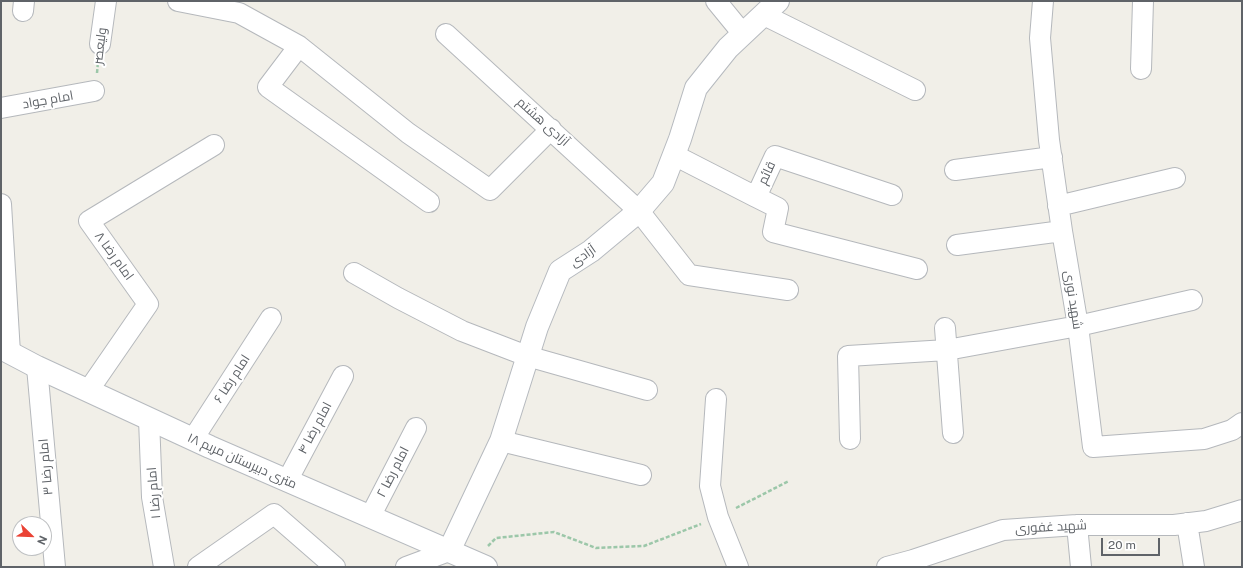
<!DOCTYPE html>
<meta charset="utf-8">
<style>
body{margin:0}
#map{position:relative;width:1243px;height:568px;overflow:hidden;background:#f1efe8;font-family:"Public Sans",sans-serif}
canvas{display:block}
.frame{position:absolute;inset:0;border:2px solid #5f6368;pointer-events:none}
.north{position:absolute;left:12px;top:516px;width:40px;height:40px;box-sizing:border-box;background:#fff;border:1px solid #bfc1c3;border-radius:50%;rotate:113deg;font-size:11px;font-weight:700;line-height:16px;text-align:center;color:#5f6368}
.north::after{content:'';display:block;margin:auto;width:14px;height:18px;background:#ea4335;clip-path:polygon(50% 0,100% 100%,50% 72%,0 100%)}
.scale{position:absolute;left:1101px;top:538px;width:59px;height:18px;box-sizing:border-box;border:2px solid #5f6368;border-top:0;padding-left:5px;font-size:12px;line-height:14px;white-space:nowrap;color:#5f6368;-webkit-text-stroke:3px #fff;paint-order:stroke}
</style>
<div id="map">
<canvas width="1243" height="568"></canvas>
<div class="frame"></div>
<div class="north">N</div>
<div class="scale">20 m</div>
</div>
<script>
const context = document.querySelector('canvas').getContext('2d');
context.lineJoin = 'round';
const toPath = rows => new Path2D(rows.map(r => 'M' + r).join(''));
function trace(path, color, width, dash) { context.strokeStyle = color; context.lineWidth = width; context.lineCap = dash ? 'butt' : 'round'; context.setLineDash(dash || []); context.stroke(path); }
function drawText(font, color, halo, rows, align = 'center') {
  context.font = font + ' "Public Sans",Cairo,sans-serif'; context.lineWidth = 4; context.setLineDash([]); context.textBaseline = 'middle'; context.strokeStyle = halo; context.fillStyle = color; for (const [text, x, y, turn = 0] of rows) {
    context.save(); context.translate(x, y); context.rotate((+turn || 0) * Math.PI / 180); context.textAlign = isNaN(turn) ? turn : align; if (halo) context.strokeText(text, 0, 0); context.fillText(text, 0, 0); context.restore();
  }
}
const street = toPath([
 [178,1,239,13,299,46,408,133,490,190,551,129],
 [716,1,743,34],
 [1043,1,1040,38,1049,140,1062,231,1078,326,1093,447,1204,439,1232,430,1242,423],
 [23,11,24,1],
 [764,15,915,90],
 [446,34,639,211,689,275,788,290],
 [100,44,106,1],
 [299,46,268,87,429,202],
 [1141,69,1143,1],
 [1,108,94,91],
 [674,155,756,197,775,156,892,195],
 [955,170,1052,157],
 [756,197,778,208,773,232,917,269],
 [1,204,10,353],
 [1058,206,1175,178],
 [957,245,1062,231],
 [354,273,398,298,462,331,527,356,647,390],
 [945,328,953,433],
 [37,367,55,567],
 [88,391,148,304,89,221,214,145],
 [716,399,710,486,718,517,738,567],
 [149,419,152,497,164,567],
 [193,439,271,318],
 [850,439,848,356,947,350,1078,326,1192,300],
 [501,441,641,475],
 [287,481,343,376],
 [370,517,416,428],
 [1187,523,1194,567],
 [1077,525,1081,567],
 [198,567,274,514,335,567],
 [406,567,449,551],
 [887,567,913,560,1003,530,1077,525,1174,525,1206,521,1242,510]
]);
const secondary = toPath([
 [1,348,37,367,210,447,486,567],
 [449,551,501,441,537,327,560,271,591,251,639,211,663,183,680,139,696,88,728,48,778,1]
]);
trace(street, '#b5b8bc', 22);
trace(secondary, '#b6babf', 24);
trace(toPath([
 [97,73,98,62],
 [736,508,789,481],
 [488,546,496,538,554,532,596,548,644,546,701,524]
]), '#9cc7a9', 2.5, [4, 2]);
trace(street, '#fff', 20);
trace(secondary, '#fff', 22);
drawText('13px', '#5f6368', '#fff', [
 ["ولیعصر",100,46,-83],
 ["امام جواد",48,100,-10],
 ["آزادی هشتم",543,122,42],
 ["قائم",767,173,-65],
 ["امام رضا ۸",114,256,54],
 ["آزادی",583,256,-35],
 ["شهید نوری",1073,300,81],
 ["امام رضا ۶",232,379,-57],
 ["امام رضا ۴",315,428,-62],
 ["۱۸ متری دبیرستان مریم",242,461,24],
 ["امام رضا ۳",46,467,-95],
 ["امام رضا ۲",393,472,-63],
 ["امام رضا ۱",154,493,-95],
 ["شهید غفوری",1051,527,-3]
]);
</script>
